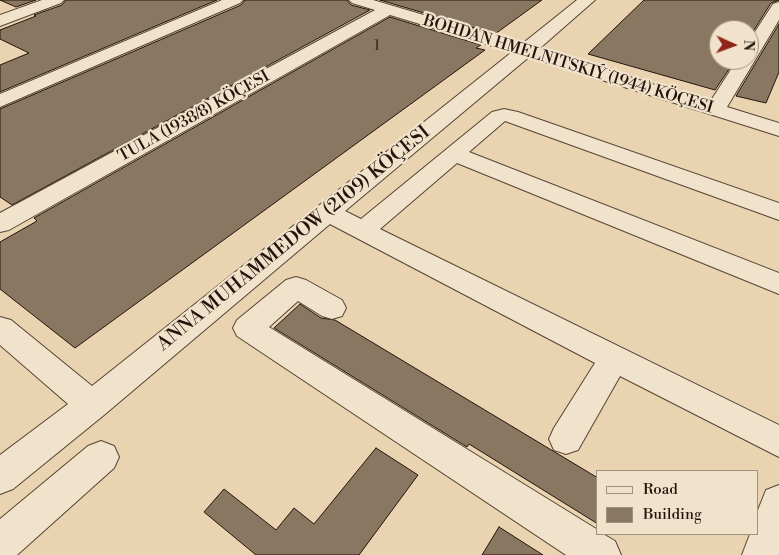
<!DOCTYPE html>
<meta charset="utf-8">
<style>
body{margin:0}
#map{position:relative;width:779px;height:555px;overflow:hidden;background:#e9d3b0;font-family:"Libre Bodoni",serif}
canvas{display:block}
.legend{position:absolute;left:596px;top:470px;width:162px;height:65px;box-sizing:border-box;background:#f1e2cc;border:1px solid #9f907f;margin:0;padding:6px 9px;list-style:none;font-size:15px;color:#24140c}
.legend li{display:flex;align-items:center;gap:10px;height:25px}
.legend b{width:25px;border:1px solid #9f907f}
.north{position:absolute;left:709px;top:20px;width:50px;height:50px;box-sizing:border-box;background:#f1e2cc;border:1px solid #9f907f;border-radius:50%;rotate:92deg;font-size:14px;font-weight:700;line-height:20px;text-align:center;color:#24140c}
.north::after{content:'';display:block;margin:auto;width:18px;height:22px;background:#8f2418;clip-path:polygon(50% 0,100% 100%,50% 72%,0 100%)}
</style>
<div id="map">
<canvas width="779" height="555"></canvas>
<ul class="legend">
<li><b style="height:6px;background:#f1e2cc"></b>Road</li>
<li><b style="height:14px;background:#8a7761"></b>Building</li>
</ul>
<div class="north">N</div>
</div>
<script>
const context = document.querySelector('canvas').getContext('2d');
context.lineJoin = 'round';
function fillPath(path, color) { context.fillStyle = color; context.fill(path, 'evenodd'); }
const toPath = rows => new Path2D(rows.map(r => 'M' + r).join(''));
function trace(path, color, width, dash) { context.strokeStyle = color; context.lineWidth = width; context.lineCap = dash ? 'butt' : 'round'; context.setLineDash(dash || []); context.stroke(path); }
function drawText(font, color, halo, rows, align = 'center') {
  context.font = font + ' "Libre Bodoni",serif'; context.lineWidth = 4.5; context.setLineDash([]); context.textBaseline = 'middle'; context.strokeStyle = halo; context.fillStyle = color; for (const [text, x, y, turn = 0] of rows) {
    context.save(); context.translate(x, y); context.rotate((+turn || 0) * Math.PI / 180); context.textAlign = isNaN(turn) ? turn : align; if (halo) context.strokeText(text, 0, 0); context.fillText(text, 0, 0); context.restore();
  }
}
const building = toPath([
 [0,0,36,0,16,7,0,0],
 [66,0,217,0,0,92,0,65,29,53,0,39,0,30,36,16,34,15,62,5,66,0],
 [245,0,347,0,351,5,370,10,12,205,0,197,0,109,241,5,245,0],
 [380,0,542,0,495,34,380,0],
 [644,0,779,0,771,3,749,38,749,30,719,30,719,60,735,60,715,90,588,54,644,0],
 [390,17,481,45,476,48,485,50,75,348,0,289,0,242,37,221,34,218,390,17],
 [779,24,779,72,766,103,736,96,779,24],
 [300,304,321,318,335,320,598,478,598,524,469,444,467,447,274,328,300,304],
 [376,448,418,475,359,555,256,555,204,512,224,489,276,530,294,508,314,524,376,448],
 [499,527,543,555,482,555,499,527]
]);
fillPath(building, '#8a7761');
trace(building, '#24140c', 1);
const minor = toPath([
 [42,0,64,0,61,3,0,26,0,15,42,0],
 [222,0,243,0,240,3,0,107,0,94,222,0],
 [349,0,373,0,522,44,577,0,595,0,539,49,710,102,737,60,749,60,749,41,773,4,779,2,779,20,727,107,779,123,779,136,529,57,345,211,361,219,492,112,504,109,518,112,779,203,779,220,505,121,469,152,779,273,779,294,457,163,380,229,779,425,779,457,620,376,578,450,566,454,554,450,549,439,554,428,595,363,330,224,104,415,13,489,0,494,0,455,68,404,0,345,0,317,11,320,92,386,512,52,390,15,9,230,0,232,0,213,375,10,352,3,349,0],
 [296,277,306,280,342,300,346,308,342,316,332,319,322,316,298,301,269,327,598,530,598,534,603,534,615,541,621,555,566,555,237,336,233,328,237,320,286,280,296,277],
 [101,441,114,446,119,457,114,468,17,555,0,555,0,519,88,446,101,441],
 [779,485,779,555,742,555,750,534,758,534,758,510,766,490,779,485]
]);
trace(minor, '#554435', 2);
fillPath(minor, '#f1e2cc');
drawText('14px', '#3e2d21', null, [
 ["1",377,47]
]);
drawText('16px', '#24140c', '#f1e2cc', [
 ["BOHDAN HMELNITSKIÝ (1944) KÖÇESI",568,65,17],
 ["TULA (1938/8) KÖÇESI",194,117,-29]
]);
drawText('19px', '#24140c', '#f1e2cc', [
 ["ANNA MUHAMMEDOW (2109) KÖÇESI",294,239,-39]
]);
</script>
